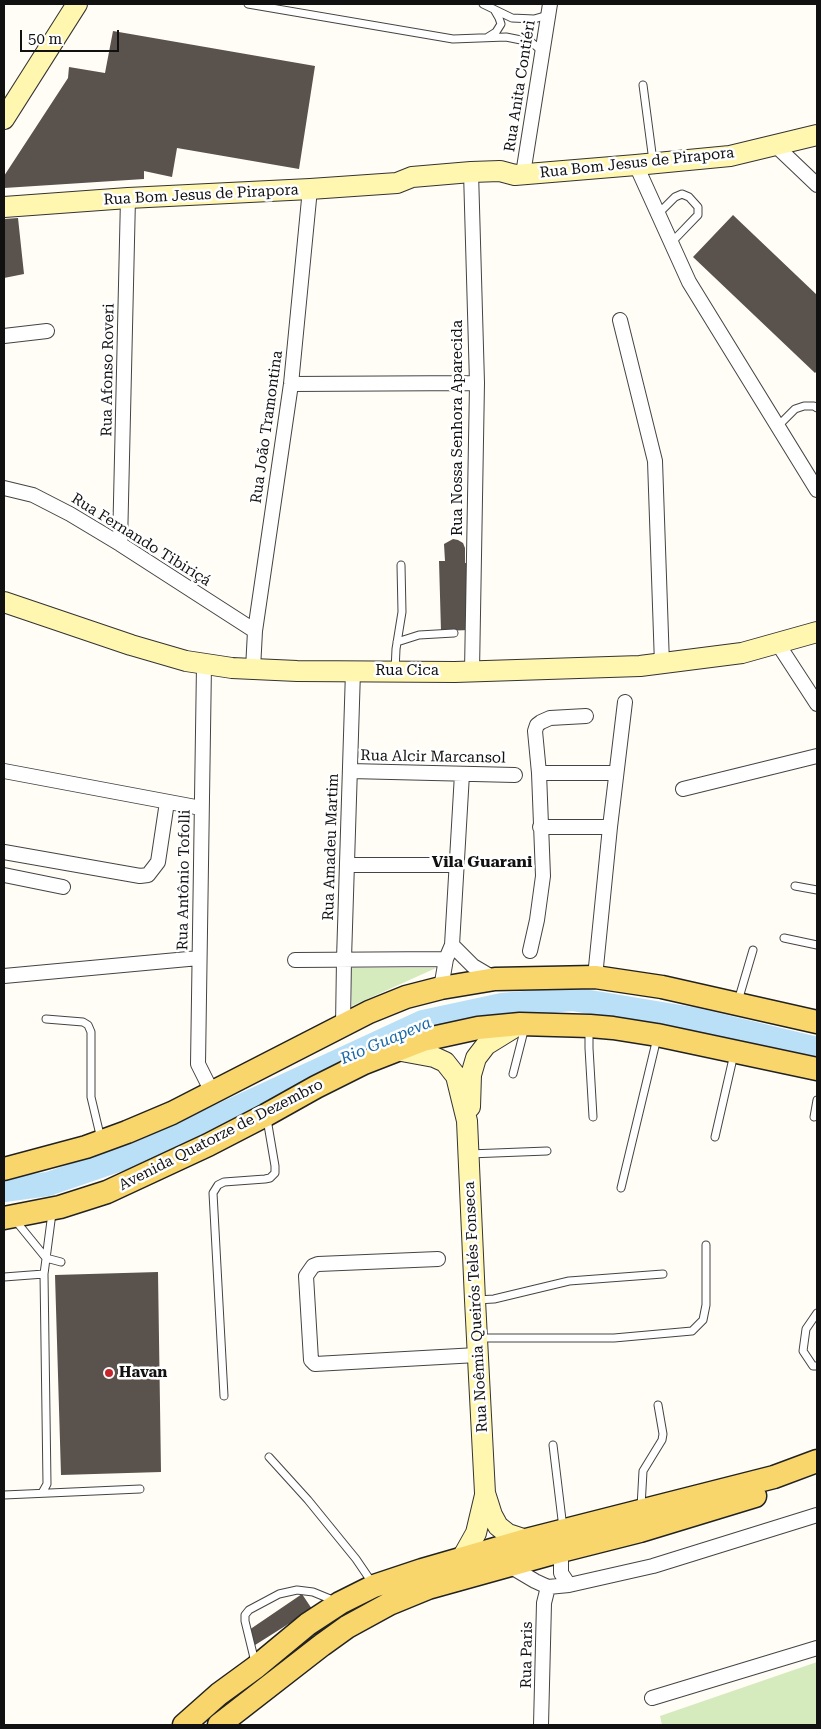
<!DOCTYPE html>
<meta charset="utf-8">
<style>
body{margin:0}
#map{position:relative;width:821px;height:1729px;overflow:hidden;background:#fffdf5;font-family:"Roboto Serif",serif}
canvas{display:block}
.frame{position:absolute;inset:0;border:5px solid #111;pointer-events:none}
.scale{position:absolute;left:20px;top:30px;width:99px;height:22px;box-sizing:border-box;border:2px solid #111;border-top:0;padding-left:6px;font-size:15px;line-height:18px;white-space:nowrap;color:#111;-webkit-text-stroke:4px #fff;paint-order:stroke}
</style>
<div id="map">
<canvas width="821" height="1729"></canvas>
<div class="frame"></div>
<div class="scale">50 m</div>
</div>
<script>
const context = document.querySelector('canvas').getContext('2d');
context.lineJoin = 'round';
function fillPath(path, color) { context.fillStyle = color; context.fill(path, 'evenodd'); }
const toPath = rows => new Path2D(rows.map(r => 'M' + r).join(''));
function trace(path, color, width, dash) { context.strokeStyle = color; context.lineWidth = width; context.lineCap = dash ? 'butt' : 'round'; context.setLineDash(dash || []); context.stroke(path); }
function drawText(font, color, halo, rows, align = 'center') {
  context.font = font + ' "Roboto Serif",serif'; context.lineWidth = 5; context.setLineDash([]); context.textBaseline = 'middle'; context.strokeStyle = halo; context.fillStyle = color; for (const [text, x, y, turn = 0] of rows) {
    context.save(); context.translate(x, y); context.rotate((+turn || 0) * Math.PI / 180); context.textAlign = isNaN(turn) ? turn : align; if (halo) context.strokeText(text, 0, 0); context.fillText(text, 0, 0); context.restore();
  }
}
fillPath(toPath([
 [351,968,436,968,352,1006],
 [817,1662,817,1725,662,1725,660,1716]
]), '#d5ebbd');
trace(toPath([
 [4,1190,48,1184,144,1151,423,1022,502,1005,572,999,692,1019,817,1049]
]), '#b9e0f7', 24);
fillPath(toPath([
 [113,31,315,66,299,169,177,148,172,177,144,171,144,179,4,188,4,176,68,78,69,67,105,73],
 [733,215,817,295,817,371,815,373,693,257],
 [18,218,24,274,4,278,4,219],
 [453,539,458,540,463,543,465,548,465,563,470,563,470,630,441,631,439,561,445,561,444,544],
 [158,1272,161,1472,61,1475,55,1275],
 [302,1594,312,1609,252,1647,249,1630]
]), '#5a524d');
const lane = toPath([
 [248,4,453,39,506,37,531,42,542,51],
 [483,4,512,18,534,19,548,15],
 [488,37,496,32,501,24,499,18,495,11],
 [643,85,653,161],
 [658,214,675,197,682,194,689,197,698,207,698,215,695,218,671,243],
 [779,425,795,409,804,406,814,406,817,408],
 [397,642,419,635,454,633],
 [395,671,396,649,402,612,401,565],
 [795,886,817,890],
 [784,938,817,945],
 [738,1001,753,950],
 [46,1019,83,1022,88,1025,91,1032,91,1097,101,1139],
 [589,1029,589,1048,593,1117],
 [513,1074,525,1027],
 [814,1117,817,1100],
 [715,1137,734,1054],
 [469,1154,547,1151],
 [621,1188,657,1038],
 [15,1220,46,1258,61,1262],
 [4,1277,44,1274],
 [477,1300,494,1299,569,1281,663,1274],
 [817,1313,806,1329,803,1351,813,1366,817,1366],
 [479,1338,614,1338,692,1331,703,1320,706,1305,706,1245],
 [224,1396,213,1193,218,1185,224,1182,265,1179,270,1178,275,1173,275,1166,267,1119],
 [553,1445,563,1528],
 [269,1457,308,1500,356,1559,373,1584],
 [42,1493,47,1484,44,1274,52,1213],
 [4,1495,140,1489],
 [641,1507,643,1471,662,1440,663,1434,658,1405],
 [255,1662,245,1621,245,1615,249,1610,279,1594,297,1590,313,1592,335,1601]
]);
const street = toPath([
 [775,145,817,185],
 [636,165,689,282,817,490],
 [471,172,477,383,472,671],
 [523,174,550,4],
 [620,320,655,461,662,664],
 [4,336,47,331],
 [291,384,477,383],
 [4,488,33,495,70,514,120,544,255,631],
 [120,544,128,198],
 [778,644,817,704],
 [204,665,198,1064,212,1092],
 [253,669,255,631,291,384,310,189],
 [4,771,201,808],
 [350,771,515,775],
 [539,773,535,731,537,725,541,722,550,718,586,716],
 [683,789,817,756],
 [540,827,610,827],
 [4,852,140,876,148,875,158,862,167,802],
 [347,865,457,865],
 [4,875,63,887],
 [452,945,473,966,495,979],
 [530,951,537,920,543,876,539,773,616,773],
 [295,960,446,959],
 [4,976,199,958],
 [595,977,610,827,625,702],
 [441,988,446,959,452,945,462,774],
 [343,1025,344,959,353,671],
 [438,1259,318,1264,313,1266,306,1276,311,1360,315,1364,477,1355],
 [561,1551,561,1573,569,1585],
 [508,1565,535,1581,548,1587,569,1585,653,1566,817,1515],
 [652,1698,817,1648],
 [541,1725,544,1603,548,1587]
]);
const secondary = toPath([
 [4,119,77,4],
 [4,207,128,198,310,189,397,183,412,177,471,172,500,171,515,175,636,165,730,156,817,135],
 [4,602,131,645,186,661,232,668,297,671,455,672,640,666,742,653,817,632],
 [396,1050,434,1057,445,1062,456,1076,467,1121,475,1300,485,1493,492,1515,498,1526,508,1534,526,1540],
 [470,1107,471,1075,476,1058,486,1045,520,1024],
 [462,1558,476,1533,485,1495]
]);
const primary = toPath([
 [4,1169,86,1147,127,1132,172,1113,369,1012,406,997,441,988,495,979,595,977,662,987,817,1022],
 [4,1218,60,1207,107,1192,208,1145,266,1115,316,1087,364,1063,423,1040,478,1028,520,1024,590,1026,613,1028,657,1035,817,1069],
 [184,1725,219,1694,256,1667,308,1624,340,1603,374,1586,422,1570,526,1540,774,1477,817,1461],
 [219,1725,322,1645,347,1627,389,1604,428,1588,561,1551,640,1531,755,1496]
]);
trace(lane, '#444', 9);
trace(street, '#444', 16);
trace(secondary, '#333', 22);
trace(primary, '#222', 25);
trace(lane, '#fff', 7);
trace(street, '#fff', 14);
trace(secondary, '#fff6b0', 20);
trace(primary, '#f9d66b', 22);
for (const [x, y, r, color] of [
 [109,1373,5,"#c4262e"]
]) { const dot = new Path2D(); dot.arc(x, y, r, 0, 2 * Math.PI); context.fillStyle = color; context.fill(dot); trace(dot, '#fff', 2); }
drawText('15px', '#111', '#fff', [
 ["Rua Anita Contiéri",520,86,-81],
 ["Rua Bom Jesus de Pirapora",637,163,-6],
 ["Rua Bom Jesus de Pirapora",201,195,-3],
 ["Rua Afonso Roveri",108,370,-89],
 ["Rua João Tramontina",267,427,-82],
 ["Rua Nossa Senhora Aparecida",458,428,-90],
 ["Rua Fernando Tibiriçá",141,540,32],
 ["Rua Cica",407,671],
 ["Rua Alcir Marcansol",433,757,1],
 ["Rua Amadeu Martim",331,847,-88],
 ["Rua Antônio Tofolli",184,880,-89],
 ["Avenida Quatorze de Dezembro",221,1135,-27],
 ["Rua Noêmia Queirós Telés Fonseca",476,1307,-93],
 ["Rua Paris",527,1655,-89]
]);
drawText('bold 15px', '#111', '#fff', [
 ["Havan",119,1373]
], 'left');
drawText('bold 16px', '#111', '#fff', [
 ["Vila Guarani",482,862]
]);
drawText('italic 16px', '#1768a6', '#fff', [
 ["Rio Guapeva",386,1041,-23]
]);
</script>
